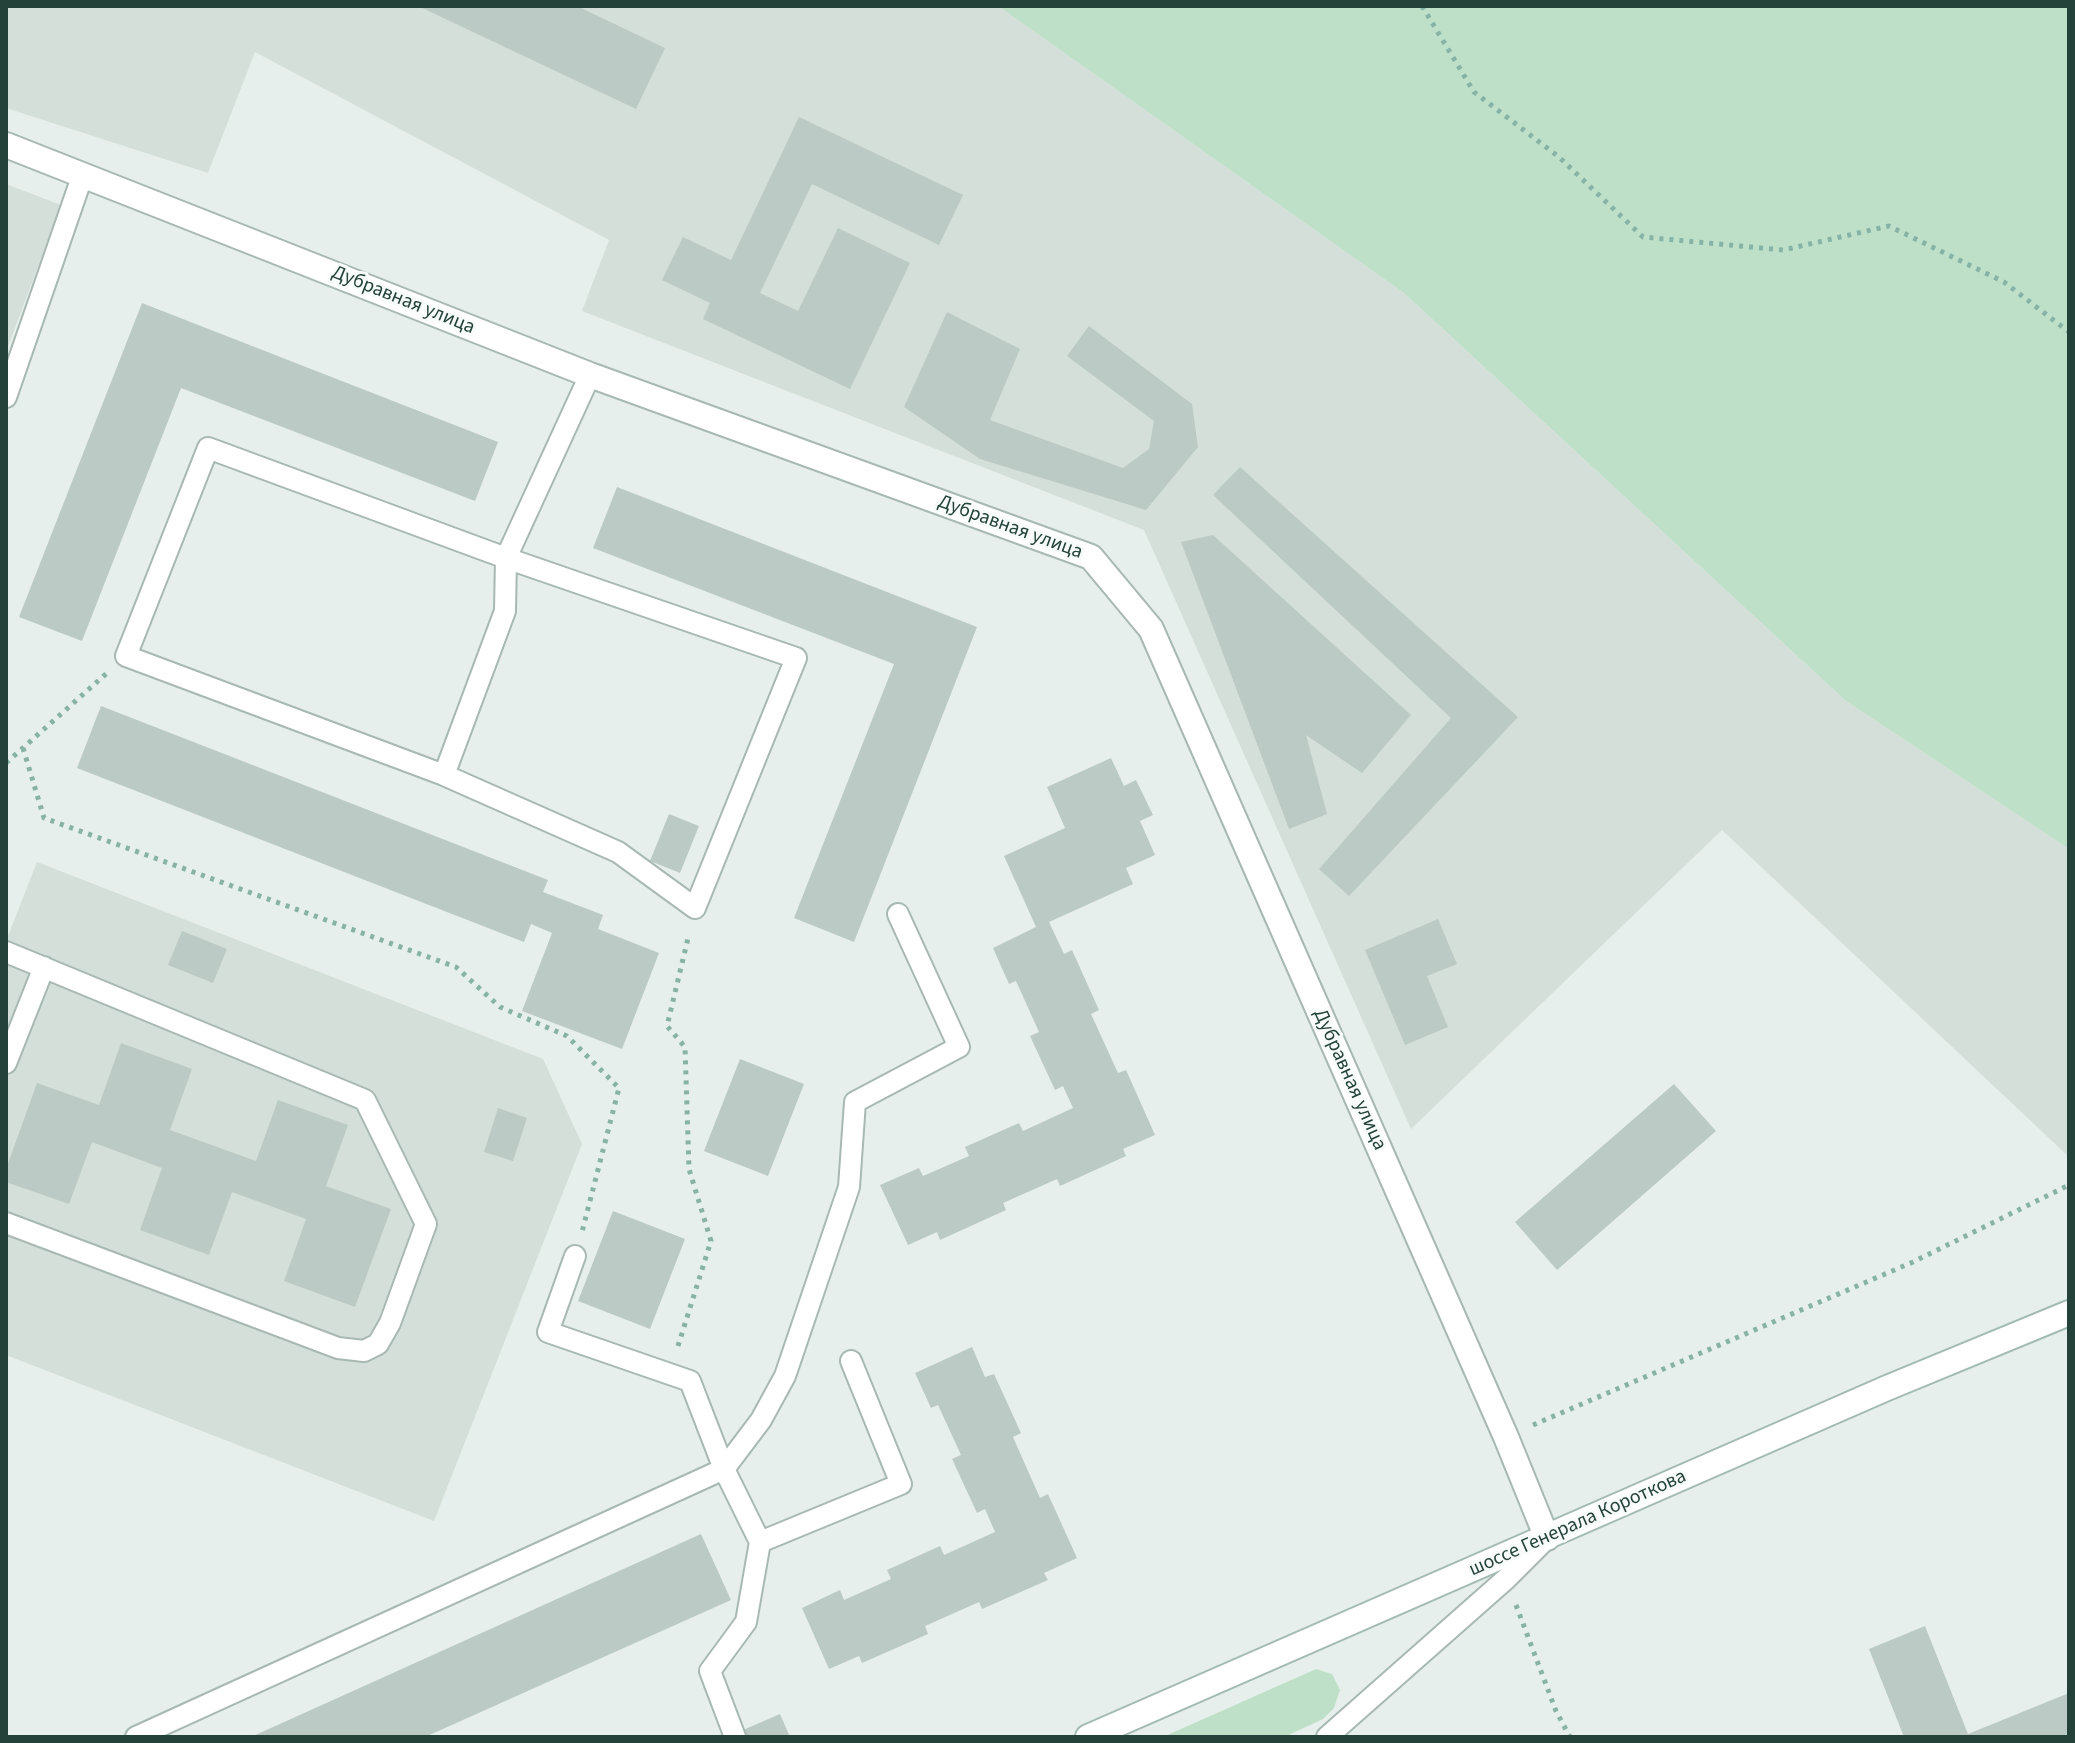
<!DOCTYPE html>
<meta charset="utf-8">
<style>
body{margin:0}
#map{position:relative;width:2075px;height:1743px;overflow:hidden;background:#e6efeb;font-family:"Source Sans 3",sans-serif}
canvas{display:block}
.frame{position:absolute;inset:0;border:8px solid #24423a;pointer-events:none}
</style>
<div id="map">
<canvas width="2075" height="1743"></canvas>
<div class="frame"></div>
</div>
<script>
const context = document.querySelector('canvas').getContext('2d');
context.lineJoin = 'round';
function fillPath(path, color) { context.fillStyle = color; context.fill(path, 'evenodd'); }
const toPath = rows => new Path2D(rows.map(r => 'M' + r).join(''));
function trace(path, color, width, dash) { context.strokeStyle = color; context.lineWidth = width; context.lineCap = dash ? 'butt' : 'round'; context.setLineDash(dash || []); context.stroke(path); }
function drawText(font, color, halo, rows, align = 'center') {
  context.font = font + ' "Source Sans 3",sans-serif'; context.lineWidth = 6; context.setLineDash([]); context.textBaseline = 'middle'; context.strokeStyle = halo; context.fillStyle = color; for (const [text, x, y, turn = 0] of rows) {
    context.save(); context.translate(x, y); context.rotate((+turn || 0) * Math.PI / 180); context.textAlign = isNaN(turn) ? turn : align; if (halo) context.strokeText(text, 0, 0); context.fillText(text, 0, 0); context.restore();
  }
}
fillPath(toPath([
 [6,6,998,6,1404,293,1846,701,2069,849,2069,1157,1722,830,1411,1129,1144,530,582,311,609,240,255,52,208,173,6,108],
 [6,184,61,205,6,352],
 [37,862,543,1059,582,1144,434,1521,6,1355,6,941]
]), '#d4dfda');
fillPath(toPath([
 [998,6,2069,6,2069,849,1846,701,1404,293],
 [1316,1669,1332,1674,1340,1690,1334,1708,1323,1719,1284,1737,1163,1737]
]), '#bfe0c8');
fillPath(toPath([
 [418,6,577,6,665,48,636,109],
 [799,117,963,195,939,245,812,184,760,293,798,311,838,228,910,263,850,389,703,319,710,303,662,280,683,237,731,260],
 [142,303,498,442,475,501,181,388,82,641,19,617],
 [947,312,1020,349,990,420,1123,468,1149,449,1154,421,1067,356,1089,326,1192,404,1198,447,1146,510,980,459,904,407],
 [1240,467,1518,717,1349,896,1319,869,1451,718,1213,495],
 [617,487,977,627,854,942,794,918,894,664,593,548],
 [1213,535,1411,715,1362,773,1306,735,1327,814,1289,829,1181,542],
 [101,706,548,880,543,892,603,915,598,929,659,953,622,1049,522,1011,552,933,531,924,524,942,77,768],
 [1111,758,1124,786,1136,780,1153,815,1140,821,1155,855,1126,868,1133,884,1049,922,1064,954,1072,950,1099,1010,1091,1014,1118,1073,1126,1070,1155,1135,1123,1149,1126,1156,1060,1186,1057,1179,1003,1203,1006,1210,940,1240,937,1232,908,1245,880,1185,919,1168,923,1176,969,1156,965,1147,1019,1123,1023,1131,1073,1108,1063,1086,1055,1090,1030,1036,1039,1032,1016,981,1009,984,993,948,1036,927,1004,856,1065,828,1047,787],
 [669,814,699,826,680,873,650,861],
 [1438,919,1457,964,1427,976,1448,1027,1405,1045,1365,950],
 [182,931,227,949,213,983,168,965],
 [121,1043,192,1069,170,1130,256,1161,278,1100,348,1125,326,1186,391,1209,355,1307,284,1281,306,1219,232,1192,209,1255,140,1230,162,1168,92,1142,69,1204,6,1182,6,1169,37,1083,99,1105],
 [740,1059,804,1084,768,1176,704,1151],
 [1674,1084,1716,1131,1557,1270,1515,1222],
 [498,1108,527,1118,513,1161,484,1152],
 [613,1211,685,1239,650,1329,578,1301],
 [972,1347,985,1377,994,1374,1021,1433,1013,1437,1040,1498,1048,1494,1077,1558,1044,1573,1048,1580,982,1609,979,1602,925,1626,928,1634,862,1663,859,1656,829,1669,802,1608,840,1590,844,1600,891,1579,887,1570,940,1546,944,1555,995,1532,985,1509,977,1513,952,1459,961,1455,938,1405,931,1408,915,1373],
 [701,1534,731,1600,425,1737,251,1737],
 [1925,1626,1968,1734,2069,1693,2069,1737,1904,1737,1869,1649],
 [780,1714,790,1737,738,1737,736,1733]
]), '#bbcac4');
const service = toPath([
 [6,397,83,174],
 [444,775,618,852,695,908,796,658,506,558,208,448,126,656,444,775,505,611,506,558,590,375],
 [6,952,365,1100,426,1224,390,1323,378,1344,364,1351,338,1348,6,1223],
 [6,1063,44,967],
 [760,1542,724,1469,761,1420,785,1376,849,1187,855,1102,959,1047,898,914],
 [136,1737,724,1469,690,1381,548,1332,575,1256],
 [735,1737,710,1671,746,1622,760,1542,901,1484,851,1361],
 [1327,1737,1506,1579,1544,1541]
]);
const tertiary = toPath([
 [6,145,590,375,1091,557,1151,629,1506,1437,1547,1538]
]);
const secondary = toPath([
 [1088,1737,1887,1388,2069,1313]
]);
trace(service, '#a8b8b2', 24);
trace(tertiary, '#a8b8b2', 28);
trace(secondary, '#a4bbb3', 28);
trace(toPath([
 [1422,6,1474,92,1559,157,1643,237,1783,250,1889,226,2004,282,2069,332],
 [23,748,44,818,456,967,500,1007,567,1036,619,1088,582,1232],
 [6,763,107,673],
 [678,1346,711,1241,689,1169,685,1047,667,1026,689,934],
 [1533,1425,1913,1262,2069,1185],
 [1516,1605,1556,1711,1570,1737]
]), '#86b3a5', 5, [4, 6]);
trace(service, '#fff', 20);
trace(tertiary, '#fff', 24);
trace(secondary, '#fff', 24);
drawText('20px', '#24423a', '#f7fbf9', [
 ["Дубравная улица",403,301,22],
 ["Дубравная улица",1010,528,20],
 ["Дубравная улица",1349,1080,66],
 ["шоссе Генерала Короткова",1578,1524,-24]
]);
</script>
